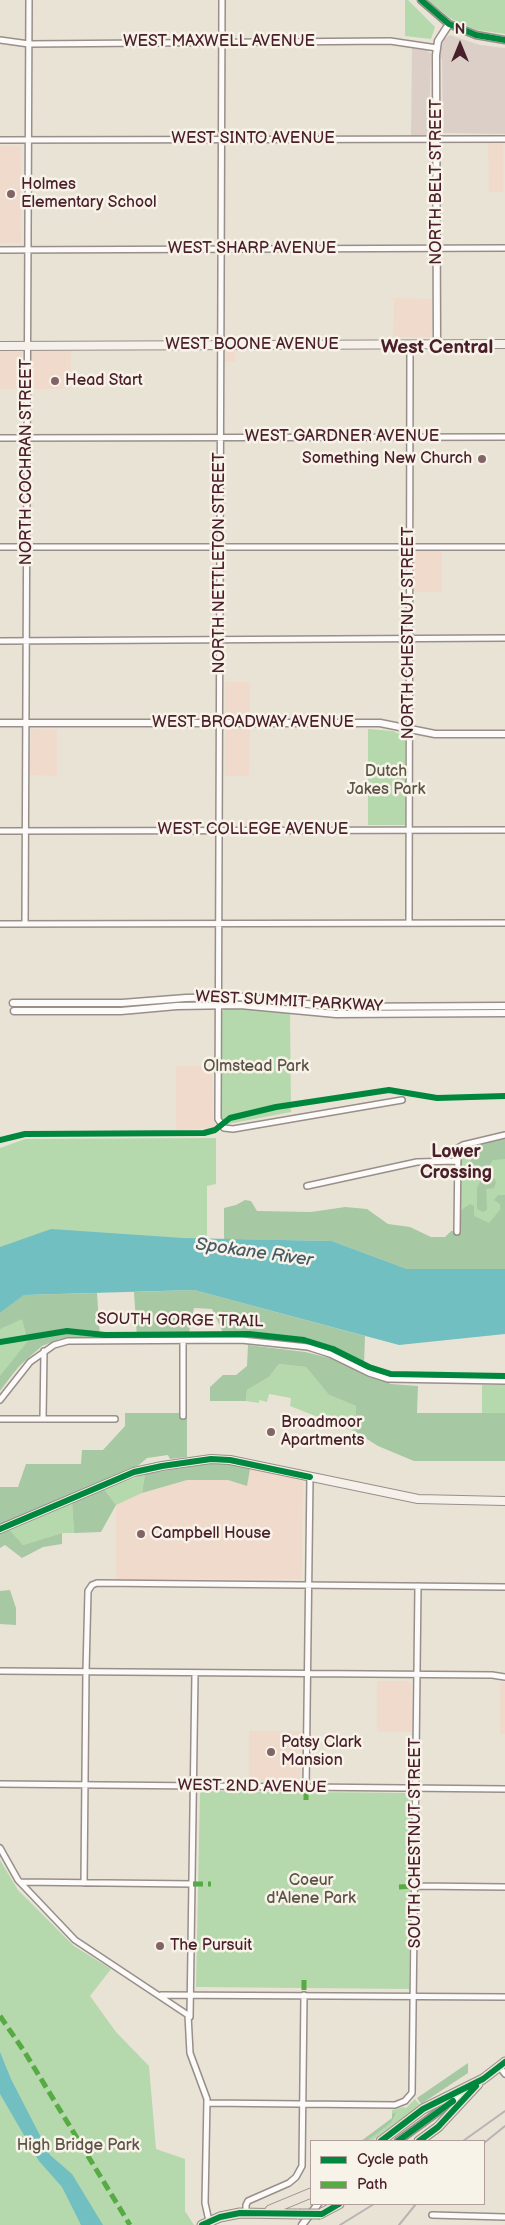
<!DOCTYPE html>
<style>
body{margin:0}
#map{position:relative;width:505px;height:2225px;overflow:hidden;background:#e9e3d6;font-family:"Balsamiq Sans",sans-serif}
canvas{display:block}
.legend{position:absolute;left:310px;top:2140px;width:175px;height:65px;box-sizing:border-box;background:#f7f3e8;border:1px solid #b29e9c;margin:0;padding:6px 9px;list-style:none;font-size:15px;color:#4a1f2b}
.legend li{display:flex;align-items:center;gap:10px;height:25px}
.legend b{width:25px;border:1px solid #b29e9c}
.north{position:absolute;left:435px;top:20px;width:50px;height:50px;-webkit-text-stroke:4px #f7f3e8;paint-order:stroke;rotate:0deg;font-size:14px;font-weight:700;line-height:20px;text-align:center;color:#4a1f2b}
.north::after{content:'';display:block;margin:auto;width:18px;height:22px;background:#4a1f2b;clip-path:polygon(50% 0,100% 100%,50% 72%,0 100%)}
</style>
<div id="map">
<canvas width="505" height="2225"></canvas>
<ul class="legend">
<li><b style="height:6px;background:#00873e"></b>Cycle path</li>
<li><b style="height:6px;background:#57aa44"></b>Path</li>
</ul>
<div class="north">N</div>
</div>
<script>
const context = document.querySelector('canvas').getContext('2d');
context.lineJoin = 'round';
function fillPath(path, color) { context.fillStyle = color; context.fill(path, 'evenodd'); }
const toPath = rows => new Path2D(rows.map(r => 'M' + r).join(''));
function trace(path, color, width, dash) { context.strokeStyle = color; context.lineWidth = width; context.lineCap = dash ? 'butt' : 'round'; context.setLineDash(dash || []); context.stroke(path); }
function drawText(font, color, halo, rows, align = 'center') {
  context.font = font + ' "Balsamiq Sans",sans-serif'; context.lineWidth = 5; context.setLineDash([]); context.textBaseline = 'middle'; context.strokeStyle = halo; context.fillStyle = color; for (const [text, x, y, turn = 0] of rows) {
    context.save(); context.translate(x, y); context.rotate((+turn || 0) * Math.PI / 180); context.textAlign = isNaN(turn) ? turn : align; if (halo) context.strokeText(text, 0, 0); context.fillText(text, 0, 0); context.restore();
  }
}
fillPath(toPath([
 [503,142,503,192,489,192,488,143],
 [0,146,21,146,21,243,0,243],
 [394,298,432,299,432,333,430,337,393,337],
 [235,349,235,362,225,362,226,351],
 [0,350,22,352,22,389,0,389],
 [34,350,71,350,70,389,31,389,31,353],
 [414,551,442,551,442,592,411,592,412,553],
 [225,682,250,682,250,718,225,717],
 [31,729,57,730,57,776,30,775],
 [225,729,250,729,249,776,225,776],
 [176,1066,212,1066,213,1119,215,1127,176,1131],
 [250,1469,303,1481,302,1579,116,1579,116,1505,142,1493,187,1480,228,1480,247,1486],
 [377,1681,407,1681,411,1683,412,1732,377,1732],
 [500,1683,505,1683,505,1734,500,1734],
 [249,1731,302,1731,300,1779,295,1782,249,1781]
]), '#f0dacc');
fillPath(toPath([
 [450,35,480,45,505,48,505,134,443,133,442,60,440,57,440,50,444,39],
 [412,48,426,50,431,54,429,125,431,130,428,135,411,135]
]), '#dccfc8');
fillPath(toPath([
 [405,0,408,0,435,27,431,39,405,36],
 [428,0,505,0,505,34,477,30,462,24,450,18],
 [368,729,393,731,405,737,405,825,368,825],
 [226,1007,290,1011,291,1112,228,1124,223,1123,221,1118,222,1012],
 [216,1138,216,1184,207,1186,207,1239,0,1247,0,1148,25,1139],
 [473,1145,472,1153,505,1146,505,1269,464,1209,460,1211,460,1150],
 [24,1295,57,1337,36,1347,0,1389,0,1313],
 [279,1364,306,1367,329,1395,356,1406,356,1432,290,1406,291,1398,269,1394,267,1402,259,1400,259,1403,246,1401,247,1390,269,1377],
 [482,1385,505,1385,505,1413,482,1413],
 [145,1474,142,1493,116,1505,104,1489],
 [72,1501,74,1533,62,1533,23,1545,8,1528],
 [200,1791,411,1793,409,1989,196,1987],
 [0,1860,18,1890,74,1946,111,1969,90,1996,116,2032,149,2066,156,2149,185,2159,185,2211,194,2225,0,2225],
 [415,2099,420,2105,372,2141,367,2141,391,2123,397,2113,392,2114,392,2110,404,2107,406,2108]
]), '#b5d9ad');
fillPath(toPath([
 [505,1137,505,1159,493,1160,490,1164,491,1173,496,1182,494,1188,486,1189,487,1210,483,1212,477,1209,477,1188,480,1182,473,1176,470,1165,473,1145],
 [498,1195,505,1195,505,1269,407,1269,332,1241,224,1239,224,1208,236,1205,245,1200,251,1201,257,1211,311,1212,345,1207,367,1209,388,1224,410,1227,431,1237,445,1237,451,1231,461,1231,460,1211,470,1204,474,1206,474,1216,489,1223,500,1210,500,1204,494,1200],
 [194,1290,365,1336,364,1365,330,1350,302,1342,225,1337,212,1309,194,1308,188,1337,137,1338,134,1292],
 [97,1293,100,1337,60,1339,42,1346,18,1367,0,1391,0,1376,28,1341,22,1319,0,1329,0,1313,24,1295],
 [248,1345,305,1352,330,1358,391,1384,418,1386,417,1413,505,1413,505,1461,414,1461,378,1446,356,1432,356,1406,329,1395,306,1367,279,1364,269,1377,247,1390,246,1401,210,1401,210,1387,223,1375,236,1375,247,1366],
 [125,1413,187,1413,187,1457,170,1459,168,1455,147,1458,139,1465,0,1524,0,1487,18,1487,26,1464,81,1464,82,1450,103,1450,125,1426],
 [214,1463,227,1463,250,1469,247,1486,228,1480,187,1480,142,1493,145,1474],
 [104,1489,116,1505,101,1532,74,1533,72,1501],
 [8,1528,23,1545,62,1533,62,1544,43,1547,22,1558,5,1545,0,1548,0,1532],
 [10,1590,16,1608,16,1625,0,1624,0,1591],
 [468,2063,468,2073,421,2104,417,2098],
 [397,2112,391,2123,367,2141,361,2141,392,2118,392,2114]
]), '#a6c8a2');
fillPath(toPath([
 [51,1229,183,1238,332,1241,407,1269,505,1269,505,1334,399,1345,194,1290,24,1295,0,1313,0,1247],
 [0,2052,11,2079,50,2155,72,2174,103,2225,81,2225,62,2187,39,2161,0,2094]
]), '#72bfc2');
const minor = toPath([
 [222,0,218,1119,224,1128,233,1129,402,1100],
 [0,40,29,44,390,41,437,48],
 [0,140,505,139],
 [0,250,505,248],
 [0,438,505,437],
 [0,547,505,547],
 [0,641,505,638],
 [0,831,505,830],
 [409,923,410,344],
 [0,924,505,923],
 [25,924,29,0],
 [307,1186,417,1162,457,1161],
 [457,1232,458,1148,463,1145,505,1135],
 [183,1341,183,1416],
 [0,1400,30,1362,54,1345,68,1341,241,1340,308,1347,330,1354,369,1373,388,1379,505,1381],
 [0,1419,115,1419],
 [43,1419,44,1351],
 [0,1671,492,1675,505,1677],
 [0,1784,505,1789],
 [306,1788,310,1477],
 [0,1848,18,1880,75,1940,188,2015,190,2053,207,2099,205,2203,209,2221],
 [20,1882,193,1884],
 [84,1883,86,1671,88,1591,92,1585,97,1583,505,1587],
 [415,1886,505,1887],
 [161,1995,505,1997],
 [190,2017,195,1673],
 [499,2066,505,2074],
 [207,2103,395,2105,405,2101,412,2093,418,1586],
 [246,2213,246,2205,248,2201,289,2183,296,2177,302,2166,304,1995],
 [432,2215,505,2217]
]);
const tertiary = toPath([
 [421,0,449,24,476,35,505,40],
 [437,344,436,55,438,41,449,24],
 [0,723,380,723,435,734,505,734],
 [13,1003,122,1003,186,998,241,997,335,1007,505,1006],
 [14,1011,121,1011,177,1006,240,1005,336,1014,505,1013],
 [398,2141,468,2090],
 [302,2225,318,2204]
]);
const secondary = toPath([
 [0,346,505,344],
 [0,1529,134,1472,162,1466,211,1459,230,1460,418,1499,505,1501]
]);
const primary = toPath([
 [381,2141,423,2109,483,2079,505,2062],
 [419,2141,438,2127,478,2084],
 [270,2210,311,2193],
 [320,2214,339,2204],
 [202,2225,220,2217,240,2213,299,2214]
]);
trace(minor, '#998e8a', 8);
trace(tertiary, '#998e8a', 9);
trace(secondary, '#998e8a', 10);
trace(primary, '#998e8a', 11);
trace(minor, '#fcfbf9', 5);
trace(tertiary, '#fcfbf9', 6);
trace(secondary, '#f5f1ea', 8);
trace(primary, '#eae2d6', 9);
trace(toPath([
 [463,2141,505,2111],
 [484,2143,505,2126],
 [340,2225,374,2204],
 [399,2225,416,2204]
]), '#b9b3b3', 2);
const primaryBridge = toPath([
 [299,2214,320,2214]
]);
trace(primaryBridge, '#998e8a', 11, []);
trace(primaryBridge, '#eae2d6', 9);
trace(toPath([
 [306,1800,306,1788],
 [193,1884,211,1884],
 [399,1887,415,1886],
 [304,1980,304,1995],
 [0,2016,24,2051,130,2225]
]), '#57aa44', 5, [10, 5]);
trace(toPath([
 [421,0,449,24,476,35,505,40],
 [0,1140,25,1134,204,1133,215,1130,230,1118,276,1107,389,1090,437,1098,505,1096],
 [0,1342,67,1331,105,1335,249,1334,304,1340,333,1349,369,1367,391,1374,505,1376],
 [0,1529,134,1472,162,1466,211,1459,230,1460,310,1477],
 [381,2141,423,2109,483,2079,505,2062],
 [398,2141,453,2101],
 [419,2141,438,2127,476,2086],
 [202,2225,220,2217,240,2213,322,2214,339,2204]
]), '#00873e', 6);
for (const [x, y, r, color] of [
 [11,194,5,"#826467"],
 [55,381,5,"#826467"],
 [482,459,5,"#826467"],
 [271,1432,5,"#826467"],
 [141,1534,5,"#826467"],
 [271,1752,5,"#826467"],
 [160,1946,5,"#826467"]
]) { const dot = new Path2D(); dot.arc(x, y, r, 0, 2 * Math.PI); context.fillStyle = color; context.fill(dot); trace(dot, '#f7f3e8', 2); }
drawText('16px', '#4a1f2b', '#f7f3e8', [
 ["WEST MAXWELL AVENUE",219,42],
 ["WEST SINTO AVENUE",253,139],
 ["NORTH BELT STREET",437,182,-90],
 ["WEST SHARP AVENUE",252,249],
 ["WEST BOONE AVENUE",252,345],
 ["WEST GARDNER AVENUE",342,437],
 ["NORTH COCHRAN STREET",27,462,-90],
 ["NORTH NETTLETON STREET",220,563,-90],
 ["NORTH CHESTNUT STREET",409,633,-90],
 ["WEST BROADWAY AVENUE",253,723],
 ["WEST COLLEGE AVENUE",253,830],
 ["WEST SUMMIT PARKWAY",289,1002,3],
 ["SOUTH GORGE TRAIL",180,1321,1],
 ["WEST 2ND AVENUE",252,1787,1],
 ["SOUTH CHESTNUT STREET",416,1843,-90]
]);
drawText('16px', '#4a1f2b', '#f7f3e8', [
 ["Holmes",21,185],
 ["Elementary School",21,203],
 ["Head Start",65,381],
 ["Something New Church",472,459,"right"],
 ["Broadmoor",281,1423],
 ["Apartments",281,1441],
 ["Campbell House",151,1534],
 ["Patsy Clark",281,1743],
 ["Mansion",281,1761],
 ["The Pursuit",170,1946]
], 'left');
drawText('16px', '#5d5448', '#f7f3e8', [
 ["Dutch",386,772],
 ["Jakes Park",386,790],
 ["Olmstead Park",256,1067],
 ["Coeur",311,1881],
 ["d'Alene Park",311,1899],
 ["High Bridge Park",78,2146]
]);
drawText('bold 18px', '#4a1f2b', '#f7f3e8', [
 ["Lower",456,1152],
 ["Crossing",456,1173]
]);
drawText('italic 18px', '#465964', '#f7f3e8', [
 ["Spokane River",254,1253,8]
]);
drawText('bold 19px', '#4a1f2b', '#f7f3e8', [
 ["West Central",437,348]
]);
</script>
